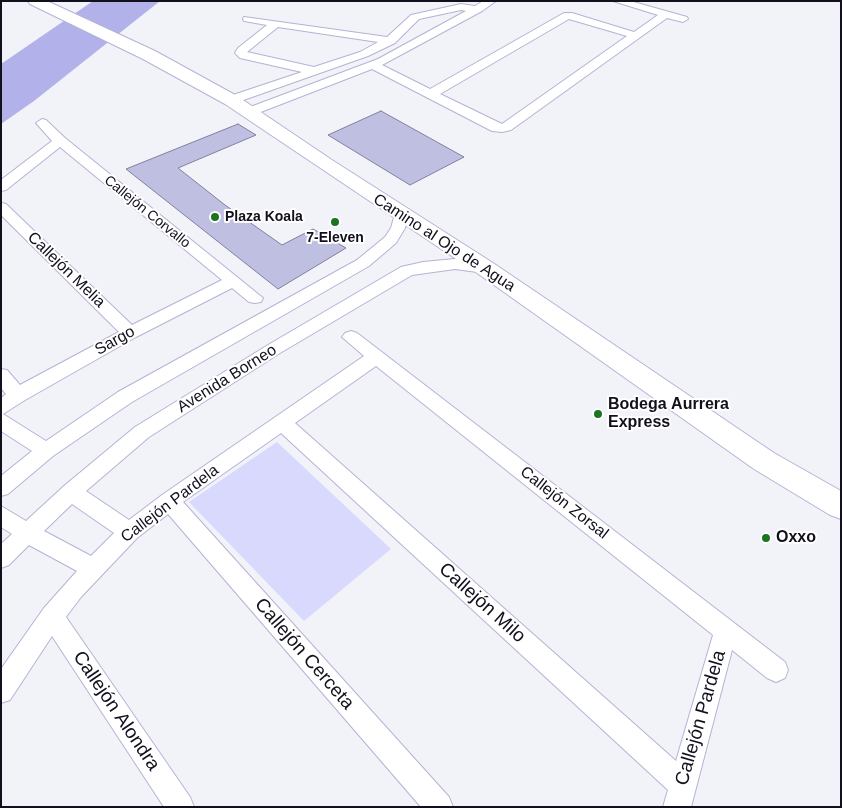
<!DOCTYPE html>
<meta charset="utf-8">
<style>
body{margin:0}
#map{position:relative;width:842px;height:808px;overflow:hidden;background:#f2f2f9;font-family:Arial,sans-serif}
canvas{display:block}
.frame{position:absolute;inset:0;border:2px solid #11101c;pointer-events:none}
</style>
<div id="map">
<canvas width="842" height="808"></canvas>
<div class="frame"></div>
</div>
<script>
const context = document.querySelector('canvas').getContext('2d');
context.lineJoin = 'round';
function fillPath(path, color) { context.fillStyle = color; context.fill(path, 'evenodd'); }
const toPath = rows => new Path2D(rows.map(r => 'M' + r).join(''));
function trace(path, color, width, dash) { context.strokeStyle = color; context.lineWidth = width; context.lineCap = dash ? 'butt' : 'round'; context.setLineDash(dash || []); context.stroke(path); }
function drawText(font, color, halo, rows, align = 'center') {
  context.font = font + ' Arial,sans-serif'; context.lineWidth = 4; context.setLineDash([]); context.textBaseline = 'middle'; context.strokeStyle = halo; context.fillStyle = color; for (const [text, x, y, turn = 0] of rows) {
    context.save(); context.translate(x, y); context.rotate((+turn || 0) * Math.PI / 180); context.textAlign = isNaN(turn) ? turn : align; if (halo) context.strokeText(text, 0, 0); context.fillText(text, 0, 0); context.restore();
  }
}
fillPath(toPath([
 [277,442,391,549,304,621,189,502]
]), '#d9d9fe');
fillPath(toPath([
 [93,1,160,1,34,101,1,124,1,64]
]), '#b3b1e9');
const building = toPath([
 [381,111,464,157,410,185,328,135,381,111],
 [238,124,256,135,178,168,225,205,282,245,313,229,346,248,278,289,126,169,238,124]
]);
fillPath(building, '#bfbfe1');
trace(building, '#807f9f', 1);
const street = toPath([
 [483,1,496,1,482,11,382,65,430,89,564,13,572,13,634,32,658,15,613,1,630,1,687,17,688,19,683,22,667,18,511,130,502,132,492,131,372,69,253,115,245,115,243,112,245,109,378,59,466,11,461,10,419,19,395,43,368,56,235,103,231,104,225,100,227,97,302,72,240,58,235,53,238,48,267,25,244,21,243,19,244,17,387,37,411,15,461,4,475,6,483,1],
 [569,19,627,36,502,124,440,94,569,19],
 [278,27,378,42,360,52,314,67,247,52,278,27],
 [42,119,46,120,65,138,263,298,261,302,255,303,249,302,232,288,136,337,25,400,3,414,46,441,118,392,357,260,385,237,391,228,396,210,401,209,406,210,408,213,405,228,396,243,369,266,132,402,53,456,8,494,1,496,1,476,32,451,1,431,1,398,6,394,1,388,1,369,7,370,20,385,119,332,1,215,1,203,6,204,132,325,222,280,60,147,6,190,1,191,1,180,52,141,36,123,42,119],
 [455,259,485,263,491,264,493,268,491,272,485,273,455,269,412,275,280,353,149,437,86,491,129,520,162,495,364,356,342,337,345,333,351,331,357,333,785,662,788,670,785,678,776,682,767,678,732,650,691,807,663,807,668,790,281,433,183,502,449,797,453,807,421,807,168,514,137,538,81,597,66,617,190,797,194,807,164,807,52,636,10,700,1,703,1,669,44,608,77,571,29,545,9,565,1,568,1,544,12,534,1,527,1,506,26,521,64,486,135,427,268,345,401,267,423,262,455,259],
 [376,366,713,635,676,761,295,423,376,366],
 [72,504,114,533,91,556,44,531,72,504]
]);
const secondary = toPath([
 [28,1,47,1,155,51,237,96,332,160,493,263,774,453,841,491,841,519,830,515,754,469,477,273,225,104,143,59,30,4,28,1]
]);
trace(street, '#b4b3d5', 2);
trace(secondary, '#b4b3d5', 2);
fillPath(street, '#fff');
fillPath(secondary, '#fff');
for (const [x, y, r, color] of [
 [215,217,5,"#1c7421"],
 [335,222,5,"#1c7421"],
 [598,414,5,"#1c7421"],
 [766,538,5,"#1c7421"]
]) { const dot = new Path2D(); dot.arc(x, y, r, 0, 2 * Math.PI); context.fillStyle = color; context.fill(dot); trace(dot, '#fff', 2); }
drawText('14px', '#11101c', '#fff', [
 ["Callejón Corvallo",147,212,39]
]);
drawText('bold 14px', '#11101c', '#fff', [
 ["Plaza Koala",225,217],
 ["7-Eleven",335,238,"center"]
], 'left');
drawText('16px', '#11101c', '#fff', [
 ["Camino al Ojo de Agua",444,243,33],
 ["Callejón Melia",66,270,44],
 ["Sargo",115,341,-29],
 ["Avenida Borneo",227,379,-32],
 ["Callejón Zorsal",564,503,38],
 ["Callejón Pardela",170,504,-37]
]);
drawText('bold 16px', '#11101c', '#fff', [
 ["Bodega Aurrera",608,405],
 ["Express",608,423],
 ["Oxxo",776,538]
], 'left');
drawText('19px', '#11101c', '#fff', [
 ["Callejón Milo",482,603,42],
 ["Callejón Cerceta",304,654,49],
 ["Callejón Alondra",116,711,56],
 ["Callejón Pardela",701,718,-74]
]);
</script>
